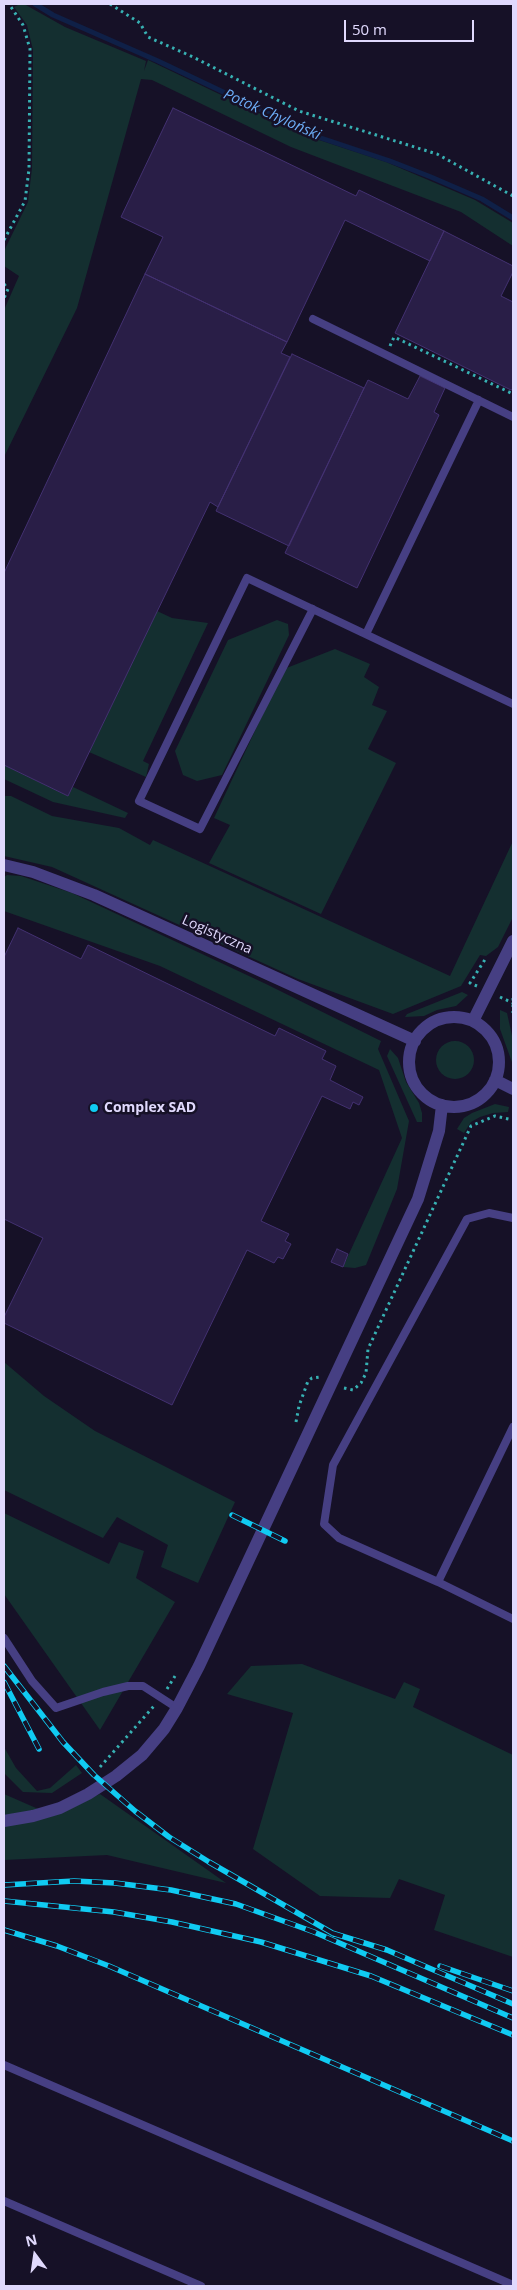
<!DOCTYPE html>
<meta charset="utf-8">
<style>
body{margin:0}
#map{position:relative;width:517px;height:2290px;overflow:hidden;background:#161127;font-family:"Open Sans",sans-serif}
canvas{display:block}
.frame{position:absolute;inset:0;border:5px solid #e0d9fd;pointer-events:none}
.north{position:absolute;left:10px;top:2230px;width:50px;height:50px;-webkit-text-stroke:4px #161127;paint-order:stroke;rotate:346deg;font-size:14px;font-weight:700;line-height:20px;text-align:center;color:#e0d9fd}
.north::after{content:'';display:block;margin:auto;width:18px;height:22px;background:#e0d9fd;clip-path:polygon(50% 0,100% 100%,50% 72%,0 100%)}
.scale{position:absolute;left:344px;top:20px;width:130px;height:22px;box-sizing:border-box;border:2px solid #e0d9fd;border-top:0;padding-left:6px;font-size:15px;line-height:18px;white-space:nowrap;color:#e0d9fd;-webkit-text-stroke:4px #161127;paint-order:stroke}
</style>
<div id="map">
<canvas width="517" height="2290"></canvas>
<div class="frame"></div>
<div class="north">N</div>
<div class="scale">50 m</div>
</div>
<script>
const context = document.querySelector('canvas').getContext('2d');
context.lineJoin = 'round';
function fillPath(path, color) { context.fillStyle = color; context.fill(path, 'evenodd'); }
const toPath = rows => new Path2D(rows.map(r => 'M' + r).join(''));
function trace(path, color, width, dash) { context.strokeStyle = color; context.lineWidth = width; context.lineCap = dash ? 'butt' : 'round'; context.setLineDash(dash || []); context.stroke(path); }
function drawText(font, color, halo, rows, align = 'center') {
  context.font = font + ' "Open Sans",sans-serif'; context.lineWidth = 5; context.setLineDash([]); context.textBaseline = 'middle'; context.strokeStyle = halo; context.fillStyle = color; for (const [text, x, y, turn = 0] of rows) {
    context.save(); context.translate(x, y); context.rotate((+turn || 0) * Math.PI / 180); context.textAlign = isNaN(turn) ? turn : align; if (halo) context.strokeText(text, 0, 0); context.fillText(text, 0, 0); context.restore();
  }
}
fillPath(toPath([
 [20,4,24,4,65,27,146,61,144,71,148,60,307,136,386,162,475,200,513,223,513,246,461,212,291,147,152,80,141,79,77,308,4,457,4,310,19,276,4,266,4,251,28,202,32,168,33,50,27,25,14,7],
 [157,611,172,618,208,623,143,761,149,764,146,777,89,752],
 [277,620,288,624,289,635,222,775,197,781,183,775,175,751,228,640],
 [335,649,370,664,364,677,379,687,372,705,387,711,368,749,396,763,321,914,209,863,230,825,214,818,284,669],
 [4,765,68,796,73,787,128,813,125,818,53,802,4,779],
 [4,796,11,796,52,816,119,828,150,845,153,840,450,976,513,841,513,917,498,947,486,956,480,955,461,986,393,1014,298,979,52,867,4,856],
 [7,875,21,876,72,893,266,984,381,1041,378,1049,409,1121,397,1189,366,1265,355,1268,343,1267,402,1138,379,1070,160,966,4,911,4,877],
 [462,992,468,995,456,1006,437,1010,424,1016,405,1017,407,1014],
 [500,1010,507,1013,513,1040,513,1065,500,1029],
 '436 1060a19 19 0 1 1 38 0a19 19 0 1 1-38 0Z',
 [390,1049,398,1058,406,1082,419,1103,422,1113,422,1122,417,1122,387,1056],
 [495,1104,509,1107,508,1112,493,1113,480,1117,471,1122,464,1133,457,1129,464,1118,472,1113],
 [4,1362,44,1396,95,1431,235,1502,198,1583,161,1567,168,1545,117,1517,103,1538,4,1490],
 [4,1513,109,1564,119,1542,144,1551,136,1578,175,1602,100,1730,4,1594],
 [302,1664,395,1699,404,1682,420,1689,413,1707,513,1755,513,1957,434,1930,445,1895,399,1879,390,1898,320,1896,253,1849,293,1713,227,1694,251,1666],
 [4,1747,16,1768,37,1791,50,1788,76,1765,82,1773,52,1793,23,1792,4,1773],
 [4,1794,52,1815,100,1794,226,1883,107,1855,4,1860]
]), '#142f30');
trace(toPath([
 [35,4,53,15,158,61,318,137,390,161,431,177,482,199,513,218]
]), '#0f2047', 5);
const building = toPath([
 [173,108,356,196,359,190,444,231,430,261,345,220,287,342,145,274,163,237,121,217,173,108],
 [444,231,513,266,513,272,501,296,513,302,513,389,511,390,395,333,444,231],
 [145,274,287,342,281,353,290,357,218,507,210,502,68,796,4,765,4,573,145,274],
 [292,354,364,388,289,546,216,511,292,354],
 [420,376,445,388,434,412,439,415,357,588,285,553,368,380,408,399,420,376],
 [18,928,81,959,88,945,275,1036,279,1028,326,1051,322,1059,336,1066,330,1080,363,1097,359,1105,353,1102,350,1109,322,1096,261,1221,289,1234,285,1241,291,1244,283,1259,278,1257,274,1263,247,1250,172,1405,4,1323,4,1317,43,1238,4,1219,4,957,18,928],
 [337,1249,348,1254,343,1267,331,1262,337,1249]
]);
fillPath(building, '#291e47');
trace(building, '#433171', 1);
trace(toPath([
 [110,4,140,23,148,37,193,57,299,111,437,154,513,196],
 [4,240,25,201,29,169,30,49,23,25,9,4],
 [4,284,8,289,4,298],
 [390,346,394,337,513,394],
 [477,986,470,983,486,958],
 [500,997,513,1003],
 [513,998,513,1013],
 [344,1388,353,1390,361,1383,366,1373,368,1349,471,1126,495,1116,513,1120],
 [296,1422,299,1406,308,1381,312,1378,320,1377],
 [167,1689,175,1676],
 [100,1767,154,1706]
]), '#37b1b3', 3, [2.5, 4]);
trace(toPath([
 [313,319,513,417],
 [313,609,200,829,139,801,247,578,513,704],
 [366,634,479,400],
 [513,1218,489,1213,467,1219,333,1465,324,1524,339,1538,438,1582,513,1619],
 [438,1582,513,1427],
 [4,1638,32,1681,56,1708,103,1692,128,1686,143,1686,177,1708],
 [4,2065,513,2285],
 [4,2201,201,2286]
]), '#463f83', 8);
trace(toPath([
 [4,865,33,872,94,895,415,1041],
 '409 1062a45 45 0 1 1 90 0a45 45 0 1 1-90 0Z',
 [473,1021,513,941],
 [495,1080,513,1089],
 [4,1821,33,1816,60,1808,88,1794,116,1776,142,1755,164,1729,177,1708,199,1666,418,1199,439,1131,442,1105]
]), '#463f83', 12);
const rail = toPath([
 [232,1515,285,1541],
 [4,1666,63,1742,94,1775,135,1811,169,1837,209,1862,334,1934],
 [4,1682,39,1749],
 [4,1885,74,1881,115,1883,171,1890,236,1904,314,1932,513,2018],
 [4,1901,114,1912,172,1922,261,1942,371,1976,513,2035],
 [4,1930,57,1946,109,1966,513,2141],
 [332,1933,387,1950,513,2004],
 [440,1966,513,1991]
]);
trace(rail, '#10cbf2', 5.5);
trace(rail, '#161127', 4, [11]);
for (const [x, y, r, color] of [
 [94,1108,5,"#10cbf2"]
]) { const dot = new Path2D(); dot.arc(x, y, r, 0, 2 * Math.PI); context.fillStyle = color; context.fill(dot); trace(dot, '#161127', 2); }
drawText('14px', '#e0d9fd', '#161127', [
 ["Logistyczna",217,935,24]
]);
drawText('bold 14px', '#e0d9fd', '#161127', [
 ["Complex SAD",104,1108]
], 'left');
drawText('italic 15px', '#6dadf7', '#161127', [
 ["Potok Chyloński",272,115,24]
]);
</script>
